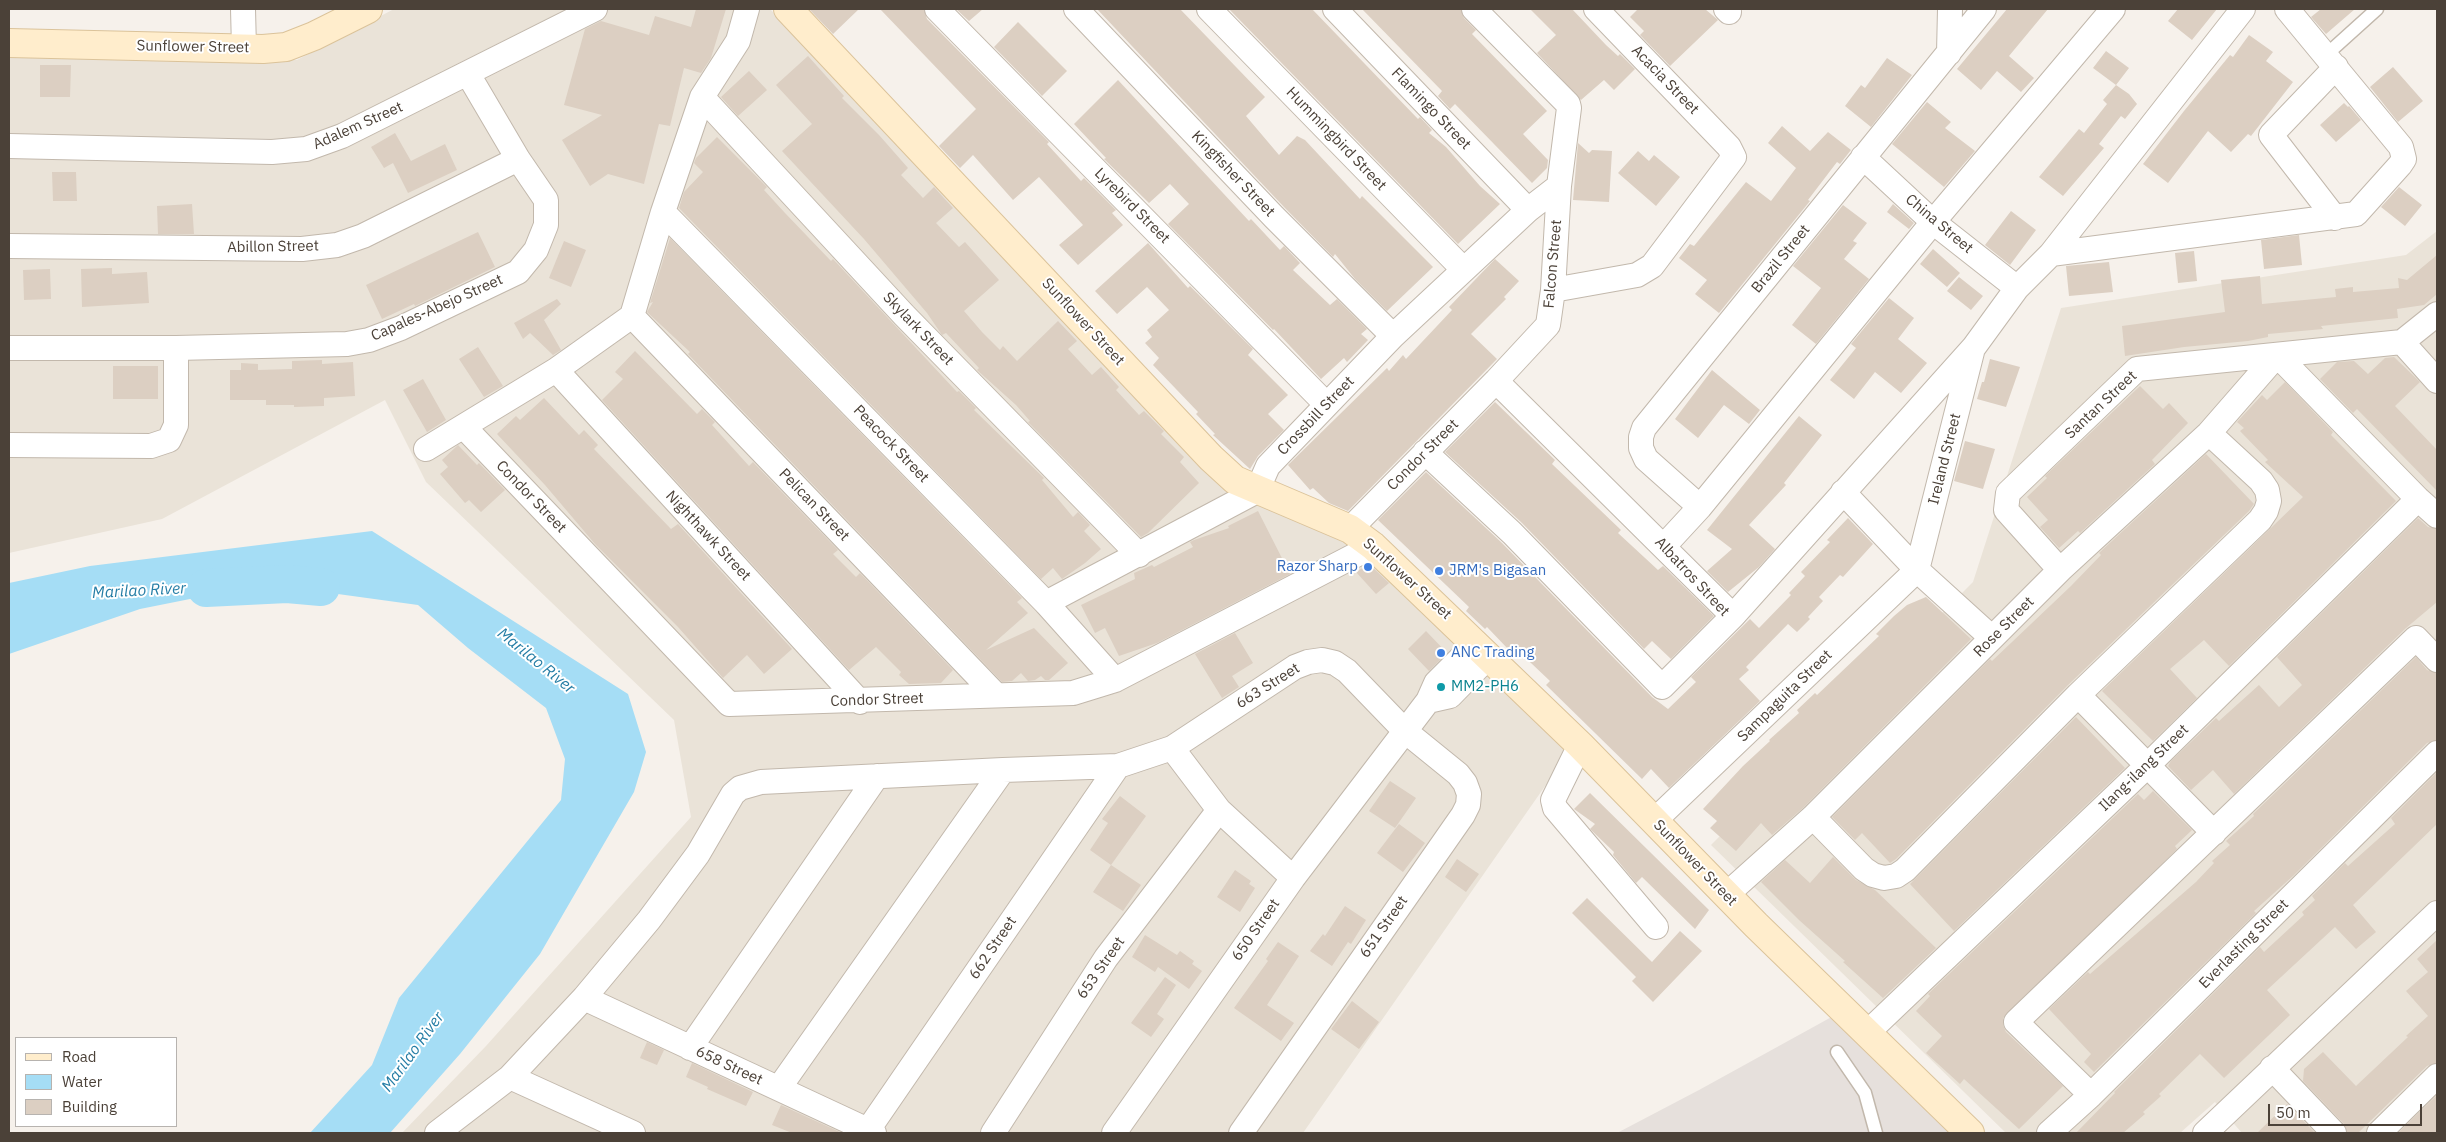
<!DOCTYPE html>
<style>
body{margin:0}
#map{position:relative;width:2446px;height:1142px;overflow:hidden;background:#f6f1eb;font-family:"IBM Plex Sans",sans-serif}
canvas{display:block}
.frame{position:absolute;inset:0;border:10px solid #4b4138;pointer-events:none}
.legend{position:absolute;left:15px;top:1037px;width:162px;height:90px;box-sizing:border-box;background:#fff;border:1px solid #b7b3af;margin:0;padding:6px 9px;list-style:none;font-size:15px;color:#4b4138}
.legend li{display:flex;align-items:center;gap:10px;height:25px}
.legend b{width:25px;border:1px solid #b7b3af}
.scale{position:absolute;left:2268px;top:1104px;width:154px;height:22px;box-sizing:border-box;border:2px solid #4b4138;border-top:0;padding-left:6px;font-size:15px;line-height:18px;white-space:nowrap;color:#4b4138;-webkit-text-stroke:4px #fff;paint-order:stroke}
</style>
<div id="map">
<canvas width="2446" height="1142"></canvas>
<div class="frame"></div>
<ul class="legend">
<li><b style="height:6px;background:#ffedcc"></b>Road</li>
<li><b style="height:14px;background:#a5ddf5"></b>Water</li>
<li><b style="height:14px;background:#dccfc2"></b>Building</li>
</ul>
<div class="scale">50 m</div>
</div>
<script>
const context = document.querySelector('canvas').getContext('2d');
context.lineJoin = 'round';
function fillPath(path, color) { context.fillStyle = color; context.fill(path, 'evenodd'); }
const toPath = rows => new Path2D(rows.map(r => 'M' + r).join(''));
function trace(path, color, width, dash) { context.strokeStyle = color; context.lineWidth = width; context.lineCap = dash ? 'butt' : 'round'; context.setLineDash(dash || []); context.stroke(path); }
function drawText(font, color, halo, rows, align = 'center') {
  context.font = font + ' "IBM Plex Sans",sans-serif'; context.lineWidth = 4; context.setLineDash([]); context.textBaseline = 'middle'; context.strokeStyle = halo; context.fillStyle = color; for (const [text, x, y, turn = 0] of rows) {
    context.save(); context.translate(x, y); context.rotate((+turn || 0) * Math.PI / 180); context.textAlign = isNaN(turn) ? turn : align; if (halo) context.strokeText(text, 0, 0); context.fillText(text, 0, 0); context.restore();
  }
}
fillPath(toPath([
 [394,9,770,9,1234,492,1373,555,1573,746,1303,1133,402,1133,486,1046,691,817,674,720,426,482,385,400,162,519,9,553,9,58,116,57,297,60],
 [2437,231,2437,1133,2242,1133,2215,1102,2180,1133,2006,1133,1711,845,1973,582,2061,308,2406,255]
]), '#eae3d8');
fillPath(toPath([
 [1837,1014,1956,1133,1617,1133,1699,1090]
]), '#e6e0dc');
fillPath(toPath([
 [372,531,628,694,646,752,634,792,540,954,460,1054,390,1133,310,1133,372,1065,399,998,561,800,565,759,546,708,468,648,418,605,265,584,140,609,9,654,9,583,90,566]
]), '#a5ddf5');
trace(toPath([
 [206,588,287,584,321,587]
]), '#a5ddf5', 38);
fillPath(toPath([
 [696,9,726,9,711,58,701,73,684,68,670,126,659,124,644,184,608,174,590,186,562,140,602,115,564,105,585,29,601,21,649,35,655,16,691,27],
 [809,9,859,9,833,34],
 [880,9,924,9,927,19,1049,142,1047,144,1081,181,1084,178,1116,210,1112,213,1123,225,1078,265,1059,245,1083,225,1039,177,1013,200,973,155,960,168,939,146,976,109],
 [956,9,983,9,969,21],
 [1097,9,1180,9,1265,97,1246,116,1279,155,1297,136,1305,140,1360,199,1362,196,1433,267,1387,311,1355,279,1335,254,1333,257,1284,207],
 [1229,9,1312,9,1418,119,1420,117,1432,130,1429,133,1446,147,1480,186,1500,204,1458,244],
 [1362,9,1461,9,1464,18,1476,30,1472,34,1547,111,1523,134,1548,160,1547,168,1532,183,1455,104,1450,109,1438,96,1442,91],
 [1530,9,1572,9,1606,45,1618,56,1620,54,1635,69,1614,90,1604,80,1581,100,1537,53,1556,35],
 [1638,9,1705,9,1718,20,1670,66,1640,35,1644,31,1630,17],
 [2007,9,2048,9,2009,56,2034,78,2021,92,1997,71,1981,90,1957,69],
 [2178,9,2217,9,2192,40,2168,21],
 [2321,9,2355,9,2326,34,2311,17],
 [1018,22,1067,71,1042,96,994,47],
 [2249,35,2273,52,2266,61,2293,82,2251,136,2248,134,2231,152,2208,131,2168,183,2143,164,2184,111,2230,55,2233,57],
 [2106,51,2129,68,2116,85,2093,68],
 [808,56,844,96,842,98,879,135,908,168,901,175,923,198,934,187,953,208,936,223,959,247,965,242,999,280,964,311,982,332,1000,350,1003,346,1017,361,1058,321,1077,341,1068,349,1092,375,1101,367,1119,387,1116,390,1139,415,1144,411,1164,431,1161,434,1184,457,1180,462,1199,483,1148,533,1141,537,1028,422,1030,421,1016,405,977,370,979,368,946,333,942,335,927,313,864,239,782,151,812,124,776,85],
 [1887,58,1912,75,1871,127,1845,106,1861,85,1865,88],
 [40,65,71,65,70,97,40,97],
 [2393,67,2423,101,2398,122,2370,87],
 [749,71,767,90,738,116,721,97],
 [1118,80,1249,221,1251,219,1280,250,1284,246,1300,263,1293,270,1330,305,1337,299,1367,329,1361,334,1368,340,1347,362,1344,358,1321,379,1274,329,1273,330,1168,224,1189,204,1170,184,1149,203,1104,159,1106,158,1074,124],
 [2116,85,2129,94,2137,104,2125,119,2121,116,2099,144,2104,148,2063,196,2039,177,2079,129,2084,133,2107,104,2103,100],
 [1927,102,1951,122,1945,128,1975,151,1944,187,1892,144],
 [2344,103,2348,107,2349,106,2361,120,2336,142,2320,125],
 [1782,126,1810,151,1828,132,1851,150,1840,164,1837,162,1808,200,1810,201,1719,313,1695,294,1707,280,1679,258,1690,244,1694,246,1746,182,1771,201,1796,168,1768,143],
 [395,133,411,161,445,144,457,170,408,193,393,163,384,168,371,147],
 [717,137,767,187,764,190,785,213,831,261,833,259,957,392,959,391,976,408,974,410,1044,478,1042,480,1073,517,1078,512,1090,525,1084,531,1101,549,1085,563,1062,579,1053,568,1041,579,679,208,684,192,703,172,694,163,696,158],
 [1578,143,1589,153,1592,150,1612,151,1609,202,1573,200],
 [1638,151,1649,161,1654,155,1680,177,1656,206,1618,173],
 [52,172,76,172,77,201,53,201],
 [2399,187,2422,205,2405,226,2381,207],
 [192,204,194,234,158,234,157,206],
 [1893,204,1914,223,1909,229,1887,212],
 [1843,205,1867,223,1853,241,1857,243,1844,259,1869,279,1816,344,1792,325,1821,288,1793,266],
 [2011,211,2036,230,2010,265,1985,245],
 [478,232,495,267,415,306,414,304,382,319,366,285],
 [2299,235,2302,265,2264,269,2261,240],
 [670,238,1022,598,1017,602,1028,613,986,650,1034,628,1068,663,1049,680,1045,680,1041,676,1035,680,1028,681,1021,673,1012,681,1002,682,688,354,690,352,647,312,653,302,650,303],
 [564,241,586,250,571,287,549,278],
 [1148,243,1188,288,1190,286,1253,349,1248,355,1288,395,1268,414,1284,430,1258,456,1250,469,1213,435,1215,434,1196,414,1198,412,1153,365,1159,358,1145,343,1152,337,1147,330,1169,310,1147,287,1117,314,1095,291],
 [1933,249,1960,273,1947,287,1920,264],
 [2194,251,2197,281,2178,283,2175,253],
 [2437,255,2437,294,2424,305,2397,309,2398,318,2321,326,2323,329,2268,334,2268,337,2248,341,2184,347,2125,356,2122,326,2225,312,2221,280,2260,276,2262,304,2336,297,2335,289,2353,287,2353,292,2399,288,2398,278,2407,280],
 [1495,259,1519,281,1504,297,1506,299,1471,334,1497,359,1348,511,1329,503,1313,488,1310,490,1288,465,1387,368,1389,371,1403,355,1406,359,1452,310,1449,307],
 [2109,262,2113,292,2069,296,2066,266],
 [112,268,112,274,147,272,149,303,82,307,81,269],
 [50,269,51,299,24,300,23,270],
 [1959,277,1983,296,1971,310,1947,291],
 [1889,298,1914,318,1898,339,1927,363,1901,393,1875,372,1854,399,1830,380,1856,348,1851,344],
 [557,299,561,304,544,320,561,350,553,355,530,333,523,339,514,323],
 [478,347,503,386,484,397,459,359],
 [635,351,697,414,702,409,715,422,712,425,749,466,753,462,838,550,833,554,856,577,860,573,953,670,941,683,909,684,899,675,901,672,876,647,849,670,602,400,623,379,615,372],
 [2394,357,2420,382,2395,406,2437,450,2437,491,2357,409,2353,413,2320,379,2337,362,2354,361,2368,374,2385,358],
 [1990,359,2020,367,2006,407,1977,399,1982,382,1984,382],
 [322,360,322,364,353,362,355,396,324,398,324,406,294,407,294,405,266,405,266,400,230,400,230,370,241,370,241,363,258,364,258,370,292,369,292,361],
 [113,366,158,366,158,399,113,399],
 [1712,370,1760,410,1749,424,1724,405,1698,438,1675,419],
 [423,379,446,420,427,432,403,390],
 [2285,382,2333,432,2331,435,2396,501,2229,666,2204,640,2170,669,2197,698,2153,741,2102,691,2303,497,2265,462,2268,460,2240,431,2244,428,2237,422,2262,395,2267,400],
 [2140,386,2163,409,2169,403,2188,423,2152,460,2155,464,2080,533,2078,531,2059,548,2040,527,2048,520,2027,497,2047,478,2045,476],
 [544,398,579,435,584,430,598,445,594,449,671,529,678,524,792,649,764,674,747,655,723,678,678,627,595,544,545,485,497,434,516,416,520,420],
 [1495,402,1555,460,1552,464,1621,530,1618,533,1658,570,1663,566,1714,616,1671,659,1652,641,1644,649,1522,523,1445,452],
 [1799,416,1822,435,1784,483,1786,485,1749,525,1775,549,1759,567,1728,592,1707,571,1732,549,1707,530],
 [1965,441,1995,449,1983,489,1954,481],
 [458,445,477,465,479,463,505,490,481,512,469,500,465,503,440,474,448,467,442,460],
 [2206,454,2254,504,2249,511,2068,685,1896,859,1890,863,1862,833,1855,840,1832,817,1990,659,1992,661,2071,586,2101,555,2099,553],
 [1426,472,1502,543,1652,697,1668,709,1696,682,1691,677,1750,619,1759,628,1791,595,1789,593,1805,576,1801,572,1830,542,1827,540,1848,518,1873,544,1843,577,1840,575,1819,597,1823,601,1808,617,1810,619,1797,632,1788,624,1746,667,1749,670,1739,679,1760,701,1669,788,1651,769,1642,779,1546,685,1550,681,1512,645,1508,649,1487,627,1485,629,1466,611,1469,607,1378,520],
 [1258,511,1290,574,1157,643,1119,656,1105,628,1095,633,1081,605,1135,579,1134,573,1152,565,1154,567,1193,547,1190,542,1194,540,1229,528,1228,526],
 [2418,518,2428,527,2437,529,2437,602,2406,628,2234,794,2213,770,2191,790,2168,766,2171,761,2216,718,2219,721,2259,685,2279,707,2302,685,2277,657],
 [1369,564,1389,583,1376,594,1356,572],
 [1926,597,1971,639,1804,807,1772,835,1761,823,1736,851,1710,828,1717,821,1703,809,1743,766,1770,741,1769,740,1799,713,1797,710,1815,693,1817,695,1879,636,1876,634,1894,616,1907,605],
 [1426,631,1447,653,1429,671,1408,649],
 [1235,633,1253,663,1232,676,1239,687,1222,698,1195,654],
 [2416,657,2427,670,2437,673,2437,740,2427,743,2293,876,2254,911,2256,913,2094,1072,2084,1062,2091,1054,2049,1009,2088,972,2090,974,2196,882,2214,863,2212,861,2230,845,2226,841,2254,816,2253,814],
 [2076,717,2125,768,1954,931,1910,884],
 [2437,772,2437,824,2353,905,2376,932,2356,949,2335,927,2267,990,2290,1015,2224,1078,2200,1054,2159,1094,2161,1096,2143,1112,2145,1114,2123,1133,2076,1133,2115,1093,2114,1092,2260,947,2264,952,2304,915,2302,912,2315,900,2312,896,2345,863,2348,866,2395,824,2391,818],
 [1390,781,1416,798,1395,828,1369,811],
 [2153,791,2192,830,2175,846,2177,849,2003,1018,2003,1025,2006,1032,2063,1086,2019,1129,1964,1079,1960,1084,1926,1053,1942,1036,1916,1011,1930,996,1928,994,2138,794,2144,800],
 [1590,793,1709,910,1695,929,1642,877,1636,883,1613,855,1614,852,1590,829,1595,824,1574,809],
 [1120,796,1146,816,1111,865,1090,850,1108,823,1102,819],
 [1399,824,1425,843,1403,872,1377,853],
 [1833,857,1856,880,1875,890,1936,948,1883,998,1843,962,1845,961,1799,920,1761,882,1785,860,1810,883],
 [1457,859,1479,874,1466,892,1445,877],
 [1111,865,1141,885,1123,911,1093,892],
 [1235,870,1251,881,1249,884,1255,888,1240,912,1217,897],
 [1587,898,1652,962,1680,931,1702,951,1653,1002,1632,981,1636,977,1572,913],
 [1345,906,1366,920,1351,944,1348,942,1332,966,1310,951,1323,934,1325,936],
 [1145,935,1177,955,1180,951,1194,961,1192,964,1202,971,1189,989,1158,967,1155,972,1132,957],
 [2437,940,2437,1063,2427,1066,2358,1133,2347,1133,2344,1124,2303,1081,2304,1069,2323,1052,2356,1086,2408,1037,2406,1036,2428,1016,2406,991,2428,972,2417,959],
 [1278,942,1299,956,1267,1005,1294,1023,1281,1041,1234,1008,1268,961,1266,959],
 [1165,977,1176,985,1157,1014,1164,1019,1151,1037,1131,1023],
 [1352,1001,1379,1022,1359,1049,1331,1029],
 [647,1042,664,1050,657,1065,640,1058],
 [692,1063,753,1092,746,1106,707,1089,708,1087,686,1077],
 [2437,1095,2437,1133,2398,1133],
 [2287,1104,2315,1133,2257,1133],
 [781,1105,842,1133,792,1133,772,1125]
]), '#dccfc2');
const service = toPath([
 [2326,55,2377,9],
 [1837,1052,1865,1093,1876,1133]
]);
const minor = toPath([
 [243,9,244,48],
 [937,9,1326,404],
 [1076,9,1274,217,1393,336],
 [1209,9,1463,269],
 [1335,9,1528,210],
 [1726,9,1729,12],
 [1949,53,1950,9],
 [702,97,904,315,1139,555],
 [9,146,272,152,306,149,342,136,595,9],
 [1863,157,1933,222,2017,288],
 [663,212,1046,603,1115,680],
 [2335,218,2271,135,2336,67],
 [9,246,302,249,337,245,363,236,518,159],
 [2051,254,2356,214,2400,165,2404,159,2401,147,2287,9],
 [1553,290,1637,275,1652,266,1734,157,1729,147,1596,9],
 [632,316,995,694],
 [2402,342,2437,381],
 [2402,342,2437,314],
 [9,348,176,348,347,344,369,340,401,328,518,272,536,250,546,225,546,200,518,159,468,74],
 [556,370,860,702],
 [464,427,729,704,1073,693,1115,680,1373,546],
 [9,445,151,446,169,440,176,425,176,348],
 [426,449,556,370,632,316,663,212,702,97,738,41,747,9],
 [1425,452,1512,533,1662,687,1733,616,1496,381],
 [1843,492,1917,570,1992,638],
 [1700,507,1646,459,1641,448,1641,437,1644,428,1984,9],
 [1350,529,1496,381,1548,325,1553,290,1559,186,1569,108,1568,104,1474,9],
 [1664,546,1700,507,1933,222,2113,9],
 [2060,570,2006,510,2008,493,2137,369,2402,342],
 [1046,603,1257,491,1268,466,1393,336,1528,210,1559,186],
 [1733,616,1974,347,2017,288,2051,254,2243,9],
 [2078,695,2214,833],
 [1428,701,1450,696,1489,656],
 [1580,745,1553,800,1555,808,1656,927],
 [1172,748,1219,810,1293,878],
 [1813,817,1864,869,1873,875,1884,878,1896,876,1905,870,2078,695,2260,520,2266,511,2269,501,2267,490,2261,481,2209,433],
 [1654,821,1917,570,1972,352],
 [1726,895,1813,817,2060,570,2209,433,2277,355,2418,499,2437,516],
 [584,998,874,1133],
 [1867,1033,2147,766,2418,499],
 [690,1048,877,776],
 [2272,1068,2334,1133],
 [510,1077,633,1133],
 [779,1088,1003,770,1118,766,1172,748,1295,667,1308,662,1322,660,1335,663,1347,671,1405,731,1458,774,1465,783,1469,794,1468,805,1463,815,1241,1133],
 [2091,1095,2016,1022,2416,638,2437,660],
 [868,1130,1118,766],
 [437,1133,510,1077,584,998,649,920,698,854,733,794,740,788,761,782,1003,770],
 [993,1133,1106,958,1219,810],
 [1114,1133,1293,878,1428,701,1436,683,1476,643],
 [2049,1133,2091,1095,2437,753],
 [2205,1133,2437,913],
 [2379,1133,2437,1076]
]);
const secondary = toPath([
 [788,9,1211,458,1235,480,1350,529,1373,546,1580,745,1756,925,1970,1133],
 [9,43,263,49,286,47,314,36,368,9]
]);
trace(service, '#c2b8ac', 15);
trace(minor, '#c2b8ac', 26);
trace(secondary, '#dbc39a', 30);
trace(service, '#fff', 12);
trace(minor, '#fff', 24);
trace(secondary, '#ffedcc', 28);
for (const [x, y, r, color] of [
 [1368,567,5,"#3f7fe0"],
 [1439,571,5,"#3f7fe0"],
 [1441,653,5,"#3f7fe0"],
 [1441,687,5,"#0f9aa8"]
]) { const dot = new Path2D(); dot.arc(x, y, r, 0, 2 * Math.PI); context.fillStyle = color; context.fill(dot); trace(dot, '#fff', 2); }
drawText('15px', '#4b4138', '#fff', [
 ["Sunflower Street",193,47,1],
 ["Acacia Street",1665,80,46],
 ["Flamingo Street",1431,109,46],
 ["Adalem Street",358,126,-24],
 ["Hummingbird Street",1336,139,46],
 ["Kingfisher Street",1233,174,46],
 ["Lyrebird Street",1132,206,45],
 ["China Street",1939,224,40],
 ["Abillon Street",273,247,-1],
 ["Brazil Street",1781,259,-51],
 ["Falcon Street",1553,264,-85],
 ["Capales-Abejo Street",437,308,-24],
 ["Sunflower Street",1083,322,47],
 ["Skylark Street",918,329,46],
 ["Santan Street",2101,405,-43],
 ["Crossbill Street",1316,416,-46],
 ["Peacock Street",891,444,46],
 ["Condor Street",1423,455,-45],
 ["Ireland Street",1945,459,-76],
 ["Condor Street",531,497,46],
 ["Pelican Street",814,505,46],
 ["Nighthawk Street",708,536,47],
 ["Albatros Street",1692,577,47],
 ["Sunflower Street",1407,579,42],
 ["Rose Street",2004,627,-45],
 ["663 Street",1268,686,-32],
 ["Sampaguita Street",1785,696,-44],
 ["Condor Street",877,700,-2],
 ["Ilang-ilang Street",2144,768,-44],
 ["Sunflower Street",1695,863,46],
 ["651 Street",1384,927,-55],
 ["650 Street",1256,930,-55],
 ["Everlasting Street",2244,944,-45],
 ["662 Street",993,948,-56],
 ["653 Street",1101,968,-55],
 ["658 Street",729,1066,25]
]);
drawText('15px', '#366cbe', '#fff', [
 ["Razor Sharp",1358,567,"right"],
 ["JRM's Bigasan",1449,571],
 ["ANC Trading",1451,653]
], 'left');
drawText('15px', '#0d838f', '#fff', [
 ["MM2-PH6",1451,687]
], 'left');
drawText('italic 16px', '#257da5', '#fff', [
 ["Marilao River",139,591,-3],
 ["Marilao River",536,661,39],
 ["Marilao River",413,1052,-54]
]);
</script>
